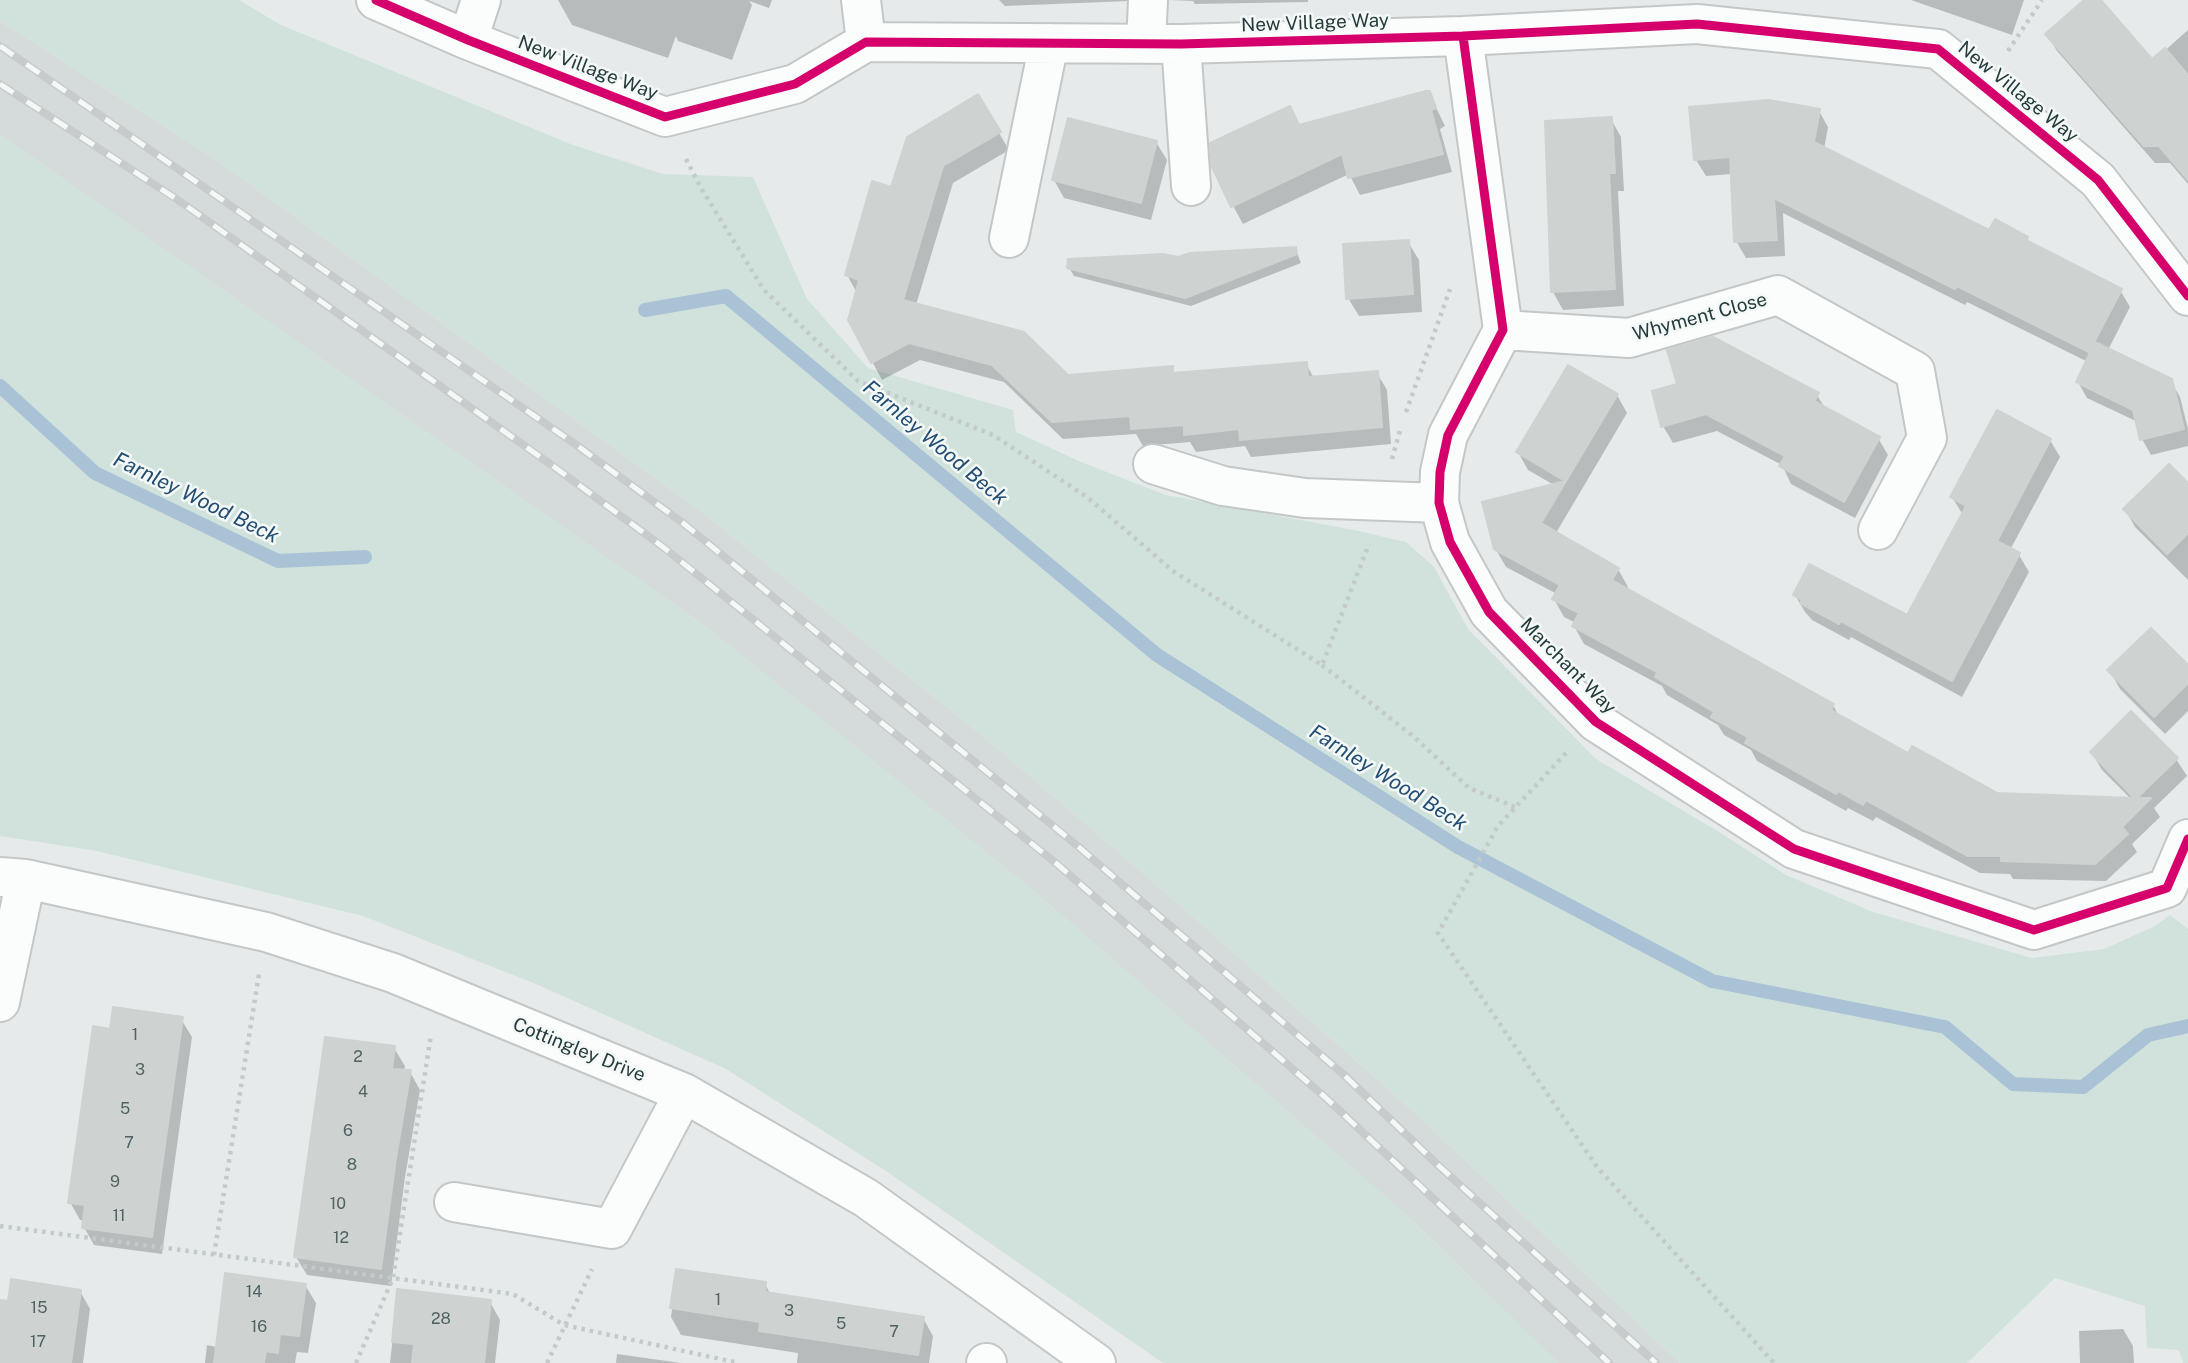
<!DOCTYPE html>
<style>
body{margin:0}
canvas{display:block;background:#e6eaea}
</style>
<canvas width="2188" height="1363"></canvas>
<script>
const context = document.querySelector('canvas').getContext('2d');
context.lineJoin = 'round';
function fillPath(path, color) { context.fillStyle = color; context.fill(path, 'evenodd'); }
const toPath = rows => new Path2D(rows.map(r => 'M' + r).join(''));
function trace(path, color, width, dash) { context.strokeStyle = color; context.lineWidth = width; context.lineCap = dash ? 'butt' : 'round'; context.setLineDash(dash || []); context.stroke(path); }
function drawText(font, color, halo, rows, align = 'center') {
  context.font = font + ' "Public Sans",sans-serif'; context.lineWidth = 5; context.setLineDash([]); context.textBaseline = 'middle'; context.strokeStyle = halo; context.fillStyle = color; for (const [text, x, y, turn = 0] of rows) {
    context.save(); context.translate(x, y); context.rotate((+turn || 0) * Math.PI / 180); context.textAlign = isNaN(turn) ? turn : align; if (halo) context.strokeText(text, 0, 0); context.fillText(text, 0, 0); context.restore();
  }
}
fillPath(toPath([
 [0,21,212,157,695,507,983,736,1181,906,1415,1113,1680,1363,1558,1363,1412,1220,1029,887,705,626,0,135]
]), '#d4dbda');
fillPath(toPath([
 [0,0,239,0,281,25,573,145,663,174,753,177,807,299,868,368,1013,410,1016,432,1081,462,1166,495,1354,530,1406,542,1434,567,1468,629,1596,759,1719,832,1786,875,1873,912,2032,958,2104,949,2155,926,2170,915,2188,929,2188,1363,2183,1363,2179,1350,2147,1348,2145,1306,2055,1278,1967,1363,1680,1363,1415,1113,1181,906,983,736,695,507,212,157,0,21],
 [0,135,705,626,1029,887,1412,1220,1558,1363,1163,1363,886,1171,726,1069,536,984,363,916,97,851,0,836]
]), '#d0e2db');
fillPath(toPath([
 [558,0,772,0,769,8,749,1,752,5,732,60,678,41,676,36,668,58,572,25],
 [999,0,1154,0,1005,6],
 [1168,0,1308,0,1308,2,1195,4,1193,1],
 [1911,0,2024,0,2012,35],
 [2087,0,2098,0,2152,62,2188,30,2188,184,2170,163,2155,163,2057,51,2047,34],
 [1429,93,1445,126,1440,129,1452,172,1360,195,1349,174,1243,224,1233,206,1299,126],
 [978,97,1009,150,953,183,916,305,1067,377,1172,368,1175,375,1306,364,1314,378,1377,373,1387,390,1391,444,1251,457,1245,446,1196,452,1190,442,1143,446,1136,434,1063,439,1004,382,920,360,882,380,850,320,857,293,847,275,892,189],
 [1819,111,1828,127,1824,149,1990,233,2027,238,2031,245,2120,290,2130,307,2108,350,2170,380,2180,397,2188,429,2188,446,2151,455,2142,439,2138,422,2087,398,2078,382,2088,362,1967,302,1965,305,1783,213,1785,256,1746,258,1736,241,1732,174,1706,176,1696,160],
 [1611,119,1621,137,1624,191,1618,191,1624,306,1563,310,1553,292,1547,123],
 [1156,142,1167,160,1151,220,1064,198,1054,180],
 [1408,242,1419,260,1422,312,1359,316,1348,298],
 [1295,248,1301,263,1191,306,1074,276,1069,268],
 [1679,385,1817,395,1826,410,1878,438,1888,455,1855,518,1791,484,1782,465,1717,431,1673,443,1663,426],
 [1617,395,1627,413,1556,533,1618,569,1628,587,1626,590,1833,705,1840,718,1909,756,1997,794,2131,799,2102,770,2092,753,2176,759,2187,776,2154,808,2160,817,2132,844,2137,852,2106,881,2013,879,2010,874,1980,873,1876,817,1873,821,1848,808,1846,811,1757,761,1751,750,1724,735,1718,725,1667,695,1662,686,1584,644,1574,626,1576,623,1564,617,1554,599,1557,594,1506,567,1495,548,1554,485,1528,470,1518,452],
 [2050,440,2060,457,2010,550,2019,555,2029,572,1962,697,1851,637,1849,640,1812,620,1805,612,1795,595,1908,617,1963,515,1952,497],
 [2188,486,2188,580,2135,527,2125,509],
 [2188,668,2188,711,2165,734,2120,689,2110,671],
 [181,1019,192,1037,162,1254,94,1245,84,1227,85,1221,80,1220,70,1202,111,1031],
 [394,1048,405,1066,404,1071,410,1072,420,1090,405,1177,391,1286,307,1275,296,1257],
 [677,1271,765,1284,771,1295,923,1318,933,1336,929,1363,797,1363,798,1353,681,1335,671,1317],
 [305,1285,316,1303,308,1353,297,1352,295,1363,205,1363,207,1345,217,1347],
 [80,1291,90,1309,83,1363,1,1363,0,1302,10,1303],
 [398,1291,490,1302,500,1320,495,1363,390,1363],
 [2123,1329,2133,1346,2134,1363,2080,1363,2079,1331],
 [617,1354,681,1363,616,1363]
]), '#0003');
trace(toPath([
 [645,310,726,296,1157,655,1458,847,1712,981,1945,1027,2013,1084,2083,1087,2148,1035,2188,1026],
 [0,386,95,473,278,561,365,557]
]), '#aac2d5', 14);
const building = toPath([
 [2084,0,2101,0,2152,59,2165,48,2188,75,2188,180,2159,146,2144,146,2045,34,2084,0],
 [1426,91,1430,91,1436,108,1431,110,1443,154,1348,178,1342,154,1231,207,1211,165,1210,143,1290,106,1299,125,1426,91],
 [978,94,1001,132,943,166,903,300,1024,332,1068,375,1173,366,1173,373,1307,362,1308,377,1378,371,1382,427,1240,440,1239,429,1184,435,1184,425,1131,429,1130,416,1052,422,992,365,909,343,871,363,848,320,859,280,845,275,872,181,891,187,907,137,978,94],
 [1769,100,1820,109,1814,142,1989,230,1995,219,2028,237,2026,240,2122,289,2089,352,1957,286,1955,289,1774,198,1777,240,1734,242,1730,157,1694,160,1689,107,1769,100],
 [1612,117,1615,173,1609,173,1615,289,1551,292,1545,121,1612,117],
 [1068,118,1157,141,1141,203,1052,180,1068,118],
 [1409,240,1413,294,1346,299,1343,244,1409,240],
 [1296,247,1297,254,1185,298,1067,268,1068,259,1163,254,1178,257,1190,253,1296,247],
 [1713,337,1819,393,1814,401,1880,437,1844,502,1779,466,1785,456,1706,414,1661,427,1652,391,1677,384,1667,350,1713,337],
 [2095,342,2172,379,2184,429,2140,440,2133,410,2076,382,2095,342],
 [1568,365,1618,394,1541,523,1619,568,1612,580,1834,704,1831,710,1908,753,1912,746,1997,793,2134,798,2090,752,2131,711,2178,758,2137,798,2151,798,2122,827,2128,834,2095,864,2001,861,2001,856,1968,856,1866,800,1863,805,1838,791,1836,794,1745,743,1748,737,1711,717,1714,712,1655,677,1657,672,1572,626,1579,613,1552,599,1560,585,1494,549,1482,502,1565,481,1516,452,1568,365],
 [1997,410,2051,439,1997,541,2020,553,1952,681,1841,621,1839,624,1800,603,1802,600,1793,595,1809,564,1907,615,1966,506,1950,497,1997,410],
 [2169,464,2188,483,2188,533,2167,554,2123,509,2169,464],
 [2151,628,2188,665,2188,683,2154,717,2107,670,2151,628],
 [113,1007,183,1017,152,1237,82,1228,85,1205,68,1203,93,1026,110,1029,113,1007],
 [325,1037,395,1046,392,1069,411,1070,396,1158,381,1269,294,1257,325,1037],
 [676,1269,766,1282,765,1294,765,1292,924,1317,918,1355,759,1331,760,1322,670,1308,676,1269],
 [225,1273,306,1284,299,1336,280,1334,278,1353,266,1351,264,1363,214,1363,225,1273],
 [11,1279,81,1290,71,1363,0,1363,0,1300,8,1301,11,1279],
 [397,1289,491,1300,484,1363,412,1363,414,1344,392,1342,397,1289]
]);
fillPath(building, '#ced3d2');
trace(building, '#ced3d2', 2);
const minor = toPath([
 [376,0,468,40,665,117,795,84,866,42,1181,44,1463,36,1697,24,1938,49,2098,180,2188,296],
 [861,0,866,42],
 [1463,36,1503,330,1448,435,1440,472,1439,503,1450,542,1489,612,1596,722,1794,849,2034,930,2167,888,2188,839],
 [468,40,481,0],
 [1146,44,1148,0],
 [1181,44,1191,186],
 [1009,238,1049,43],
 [1503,330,1629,338,1778,295,1915,371,1927,438,1878,530],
 [1153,464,1223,486,1305,498,1439,503],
 [0,877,26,879,266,932,393,973,684,1093,866,1198,1096,1363],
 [0,1002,26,879],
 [454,1202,612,1229,684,1093],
 [986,1363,987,1363]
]);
trace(minor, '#c3c7c7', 42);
trace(toPath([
 [2008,51,2042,0],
 [686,159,701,188,764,290,858,381,993,435,1087,497,1173,571,1322,665,1369,544],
 [1406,412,1450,289],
 [1392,459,1401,427],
 [1322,665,1413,736,1469,788,1515,807],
 [1566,753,1498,826,1438,933,1597,1167,1774,1363],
 [0,1226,513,1294,564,1325,739,1363],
 [214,1255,259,974],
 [356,1363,393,1278,431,1035],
 [547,1363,592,1269]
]), '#c2caca', 4.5, [3.5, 5]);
trace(minor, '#fbfcfc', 38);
const rail = toPath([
 [0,46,575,444,683,523,1074,843,1343,1074,1439,1166,1656,1363],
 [0,84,178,200,553,466,663,547,1057,864,1326,1098,1609,1363]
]);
trace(rail, '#c7cbcb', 8);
trace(rail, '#f4f9f8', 5, [16]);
trace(toPath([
 [376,0,468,40,665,117,795,84,866,42,1181,44,1463,36,1697,24,1938,49,2098,180,2188,296],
 [1463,36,1503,330,1448,435,1440,472,1439,503,1450,542,1489,612,1596,722,1794,849,2034,930,2167,888,2188,839]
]), '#d6006c', 9);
drawText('16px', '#506262', null, [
 ["1",135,1035],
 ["2",358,1057],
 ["3",140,1070],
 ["4",363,1092],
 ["5",125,1109],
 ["6",348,1131],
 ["7",129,1143],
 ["8",352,1165],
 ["9",115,1182],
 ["10",338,1204],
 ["11",119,1216],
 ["12",341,1238],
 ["14",254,1292],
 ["1",718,1300],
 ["15",39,1308],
 ["3",789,1311],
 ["28",441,1319],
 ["5",841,1324],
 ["16",259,1327],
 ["7",894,1332],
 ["17",38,1342]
]);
drawText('19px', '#253b3c', '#f4f9f8', [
 ["New Village Way",1315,23,-2],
 ["New Village Way",588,68,21],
 ["New Village Way",2018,92,39],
 ["Whyment Close",1700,317,-15],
 ["Marchant Way",1568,666,45],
 ["Cottingley Drive",579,1050,22]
]);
drawText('italic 21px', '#234d73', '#f4f9f8', [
 ["Farnley Wood Beck",935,443,40],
 ["Farnley Wood Beck",196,498,26],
 ["Farnley Wood Beck",1388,778,32]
]);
</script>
